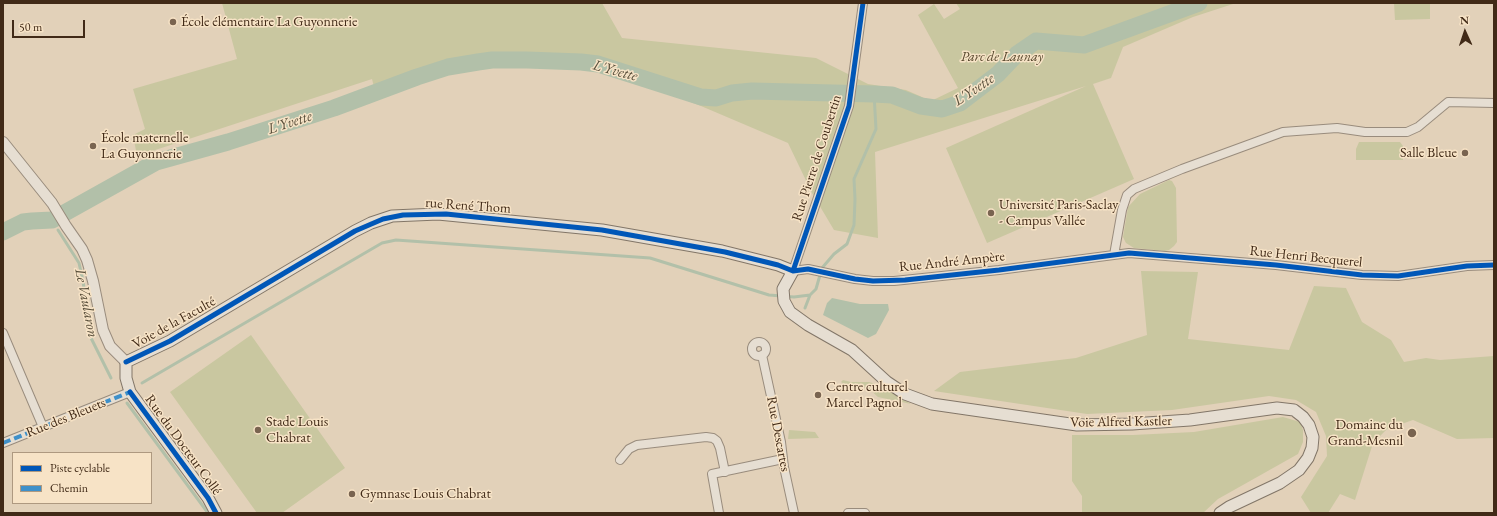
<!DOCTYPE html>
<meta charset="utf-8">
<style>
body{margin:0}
#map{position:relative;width:1497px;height:516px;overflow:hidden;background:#e2d1b9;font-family:"EB Garamond",serif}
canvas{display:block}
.frame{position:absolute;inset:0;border:4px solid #412a17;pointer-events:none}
.legend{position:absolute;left:12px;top:452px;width:140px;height:52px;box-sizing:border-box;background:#f7e3c6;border:1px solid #ae9980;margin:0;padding:5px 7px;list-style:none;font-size:12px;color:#412a17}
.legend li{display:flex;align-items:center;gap:8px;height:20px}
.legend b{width:20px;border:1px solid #ae9980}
.north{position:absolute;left:1445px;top:12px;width:40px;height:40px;-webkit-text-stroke:3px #f7e3c6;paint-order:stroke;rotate:357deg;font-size:11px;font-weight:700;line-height:16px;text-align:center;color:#412a17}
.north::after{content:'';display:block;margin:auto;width:14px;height:18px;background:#412a17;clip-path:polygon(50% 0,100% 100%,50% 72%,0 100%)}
.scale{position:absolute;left:12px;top:20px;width:73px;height:18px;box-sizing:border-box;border:2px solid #412a17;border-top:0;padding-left:5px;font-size:12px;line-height:14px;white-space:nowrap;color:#412a17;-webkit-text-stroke:3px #f7e3c6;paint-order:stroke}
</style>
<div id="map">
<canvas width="1497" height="516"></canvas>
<div class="frame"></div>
<ul class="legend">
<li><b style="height:5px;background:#0057b8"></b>Piste cyclable</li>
<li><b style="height:5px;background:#3f90c9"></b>Chemin</li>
</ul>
<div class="north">N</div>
<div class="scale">50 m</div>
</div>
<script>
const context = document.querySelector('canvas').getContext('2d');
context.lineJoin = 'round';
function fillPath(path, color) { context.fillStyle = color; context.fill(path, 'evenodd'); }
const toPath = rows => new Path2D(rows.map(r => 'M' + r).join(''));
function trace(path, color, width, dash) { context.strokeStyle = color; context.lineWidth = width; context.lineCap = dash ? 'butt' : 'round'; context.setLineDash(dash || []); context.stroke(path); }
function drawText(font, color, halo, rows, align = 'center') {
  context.font = font + ' "EB Garamond",serif'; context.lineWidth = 3; context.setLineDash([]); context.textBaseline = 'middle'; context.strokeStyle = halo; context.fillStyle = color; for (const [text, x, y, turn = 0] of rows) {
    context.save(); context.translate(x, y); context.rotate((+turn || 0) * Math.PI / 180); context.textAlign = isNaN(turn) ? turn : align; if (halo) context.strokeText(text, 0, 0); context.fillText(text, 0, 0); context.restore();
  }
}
fillPath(toPath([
 [222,3,602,3,622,38,816,58,868,84,906,90,931,101,958,88,918,15,934,4,944,19,960,9,956,3,1236,3,1193,17,1123,47,1111,78,1093,84,1134,179,987,243,946,148,1086,86,875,152,878,238,834,230,812,193,788,143,701,106,577,58,497,55,433,67,374,87,372,79,137,156,133,135,145,129,133,89,237,59],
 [1394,3,1430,3,1430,19,1395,20],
 [1359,142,1400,142,1403,146,1403,160,1356,160,1356,149],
 [1169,180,1172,181,1176,188,1177,242,1174,246,1169,250,1165,251,1134,248,1126,243,1123,237,1128,207,1140,194],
 [1141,271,1198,272,1188,339,1289,350,1314,286,1346,288,1362,322,1391,340,1404,362,1426,358,1440,360,1494,356,1494,438,1457,439,1413,420,1387,429,1373,443,1355,500,1340,494,1328,513,1311,513,1301,497,1327,456,1326,436,1316,412,1296,400,1269,396,1172,410,1087,414,934,391,960,372,1076,358,1147,335],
 [251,335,345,468,282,513,257,513,170,392],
 [843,380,851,382,869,382,879,385,911,404,878,397,868,388,845,385,841,382],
 [1283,417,1300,422,1303,430,1303,442,1298,454,1218,499,1203,513,1082,513,1082,496,1072,481,1072,435,1133,435,1194,432],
 [789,430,815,432,819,438,788,439]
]), '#c9c7a0');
fillPath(toPath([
 [832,298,860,304,888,304,889,310,876,334,868,338,823,315,827,303]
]), '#b2c0a9');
trace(toPath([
 [58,230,79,263,83,281,90,336,111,378],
 [805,308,810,295],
 [142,383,382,243,396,240,650,258,769,295,794,297,810,295,816,289,822,268,834,254,847,244,854,225,855,199,854,179,876,129,874,94],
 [127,403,208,513]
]), '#b2c0a9', 3);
trace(toPath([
 [3,232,23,222,32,221,52,220,156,162,228,142,334,108,417,77,448,67,478,62,492,60,527,60,581,62,598,64,701,97,716,98,732,93,752,91,874,94,892,95,921,106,942,109,960,103,998,74,1017,54,1036,41,1084,45,1199,3]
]), '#b2c0a9', 17);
const minor = toPath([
 [863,3,849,106,793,271,808,269,855,279,873,281,894,281,999,270,1129,253,1276,265,1362,275,1398,276,1467,266,1494,265],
 [1114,255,1122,210,1127,195,1134,189,1182,169,1283,132,1337,128,1365,132,1407,132,1418,127,1448,102,1494,103],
 [3,333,43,427],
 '752 349a7 7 0 1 1 14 0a7 7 0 1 1-14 0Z',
 [762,355,781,442,784,467,794,513],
 [3,443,130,392],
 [620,460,629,449,637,445,706,437,713,438,717,441,720,448,725,472],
 [719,513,712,474,783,459],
 [848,513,865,513]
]);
const tertiary = toPath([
 [3,142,52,203,66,226,82,249,87,260,93,281,103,330,110,346,126,362]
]);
const secondary = toPath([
 [216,513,208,498,130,392,126,378,126,362,170,341,355,231,371,223,392,216,438,214,602,230,722,251,778,265,793,271,783,289,784,301,790,312,808,325,852,350,887,382,905,394,932,404,1077,425,1132,424,1190,420,1277,408,1294,410,1303,417,1309,425,1313,437,1312,448,1308,458,1299,470,1280,483,1229,507,1220,513]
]);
trace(minor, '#998c7d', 10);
trace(tertiary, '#998c7d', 12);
trace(secondary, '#827668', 13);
trace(minor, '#e6ded2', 8);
trace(tertiary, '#e6ded2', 10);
trace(secondary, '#e6ded2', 11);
trace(toPath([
 [3,443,130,392]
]), '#3f90c9', 4, [8, 4]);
trace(toPath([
 [793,271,849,106,863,3],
 [126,362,170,341,355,231,383,219,403,215,446,214,602,230,725,252,778,265,793,271,808,269,855,279,873,281,905,280,999,270,1129,253,1276,265,1362,275,1398,276,1467,266,1494,265],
 [130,392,208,498,216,513]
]), '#0057b8', 5);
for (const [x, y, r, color] of [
 [173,22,4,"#796450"],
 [93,146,4,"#796450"],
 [1465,153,4,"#796450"],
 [991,213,4,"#796450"],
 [818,395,4,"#796450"],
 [258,430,4,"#796450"],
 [1412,433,5,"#796450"],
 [352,494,4,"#796450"]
]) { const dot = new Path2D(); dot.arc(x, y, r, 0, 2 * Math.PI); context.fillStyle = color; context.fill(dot); trace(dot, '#f7e3c6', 1.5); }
drawText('14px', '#412a17', '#f7e3c6', [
 ["École élémentaire La Guyonnerie",181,22],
 ["École maternelle",101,138],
 ["La Guyonnerie",101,154],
 ["Salle Bleue",1457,153,"right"],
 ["Université Paris-Saclay",999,205],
 ["- Campus Vallée",999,221],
 ["Centre culturel",826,387],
 ["Marcel Pagnol",826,403],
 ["Stade Louis",266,422],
 ["Chabrat",266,438],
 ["Domaine du",1403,425,"right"],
 ["Grand-Mesnil",1403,441,"right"],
 ["Gymnase Louis Chabrat",360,494]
], 'left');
drawText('italic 14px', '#58482e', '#f7e3c6', [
 ["Parc de Launay",1002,57]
]);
drawText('14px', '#412a17', '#f7e3c6', [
 ["Rue Pierre de Coubertin",817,158,-72],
 ["rue René Thom",468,206,4],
 ["Rue Henri Becquerel",1306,257,6],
 ["Rue André Ampère",952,262,-6],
 ["Voie de la Faculté",174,323,-29],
 ["Rue des Bleuets",66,418,-22],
 ["Voie Alfred Kastler",1121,422,-1],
 ["Rue Descartes",778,434,79],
 ["Rue du Docteur Collé",183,445,54]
]);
drawText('italic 15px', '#584e3a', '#f7e3c6', [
 ["L'Yvette",615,71,15],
 ["L'Yvette",974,90,-34],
 ["L'Yvette",290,123,-18],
 ["Le Vaularon",86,303,79]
]);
</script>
